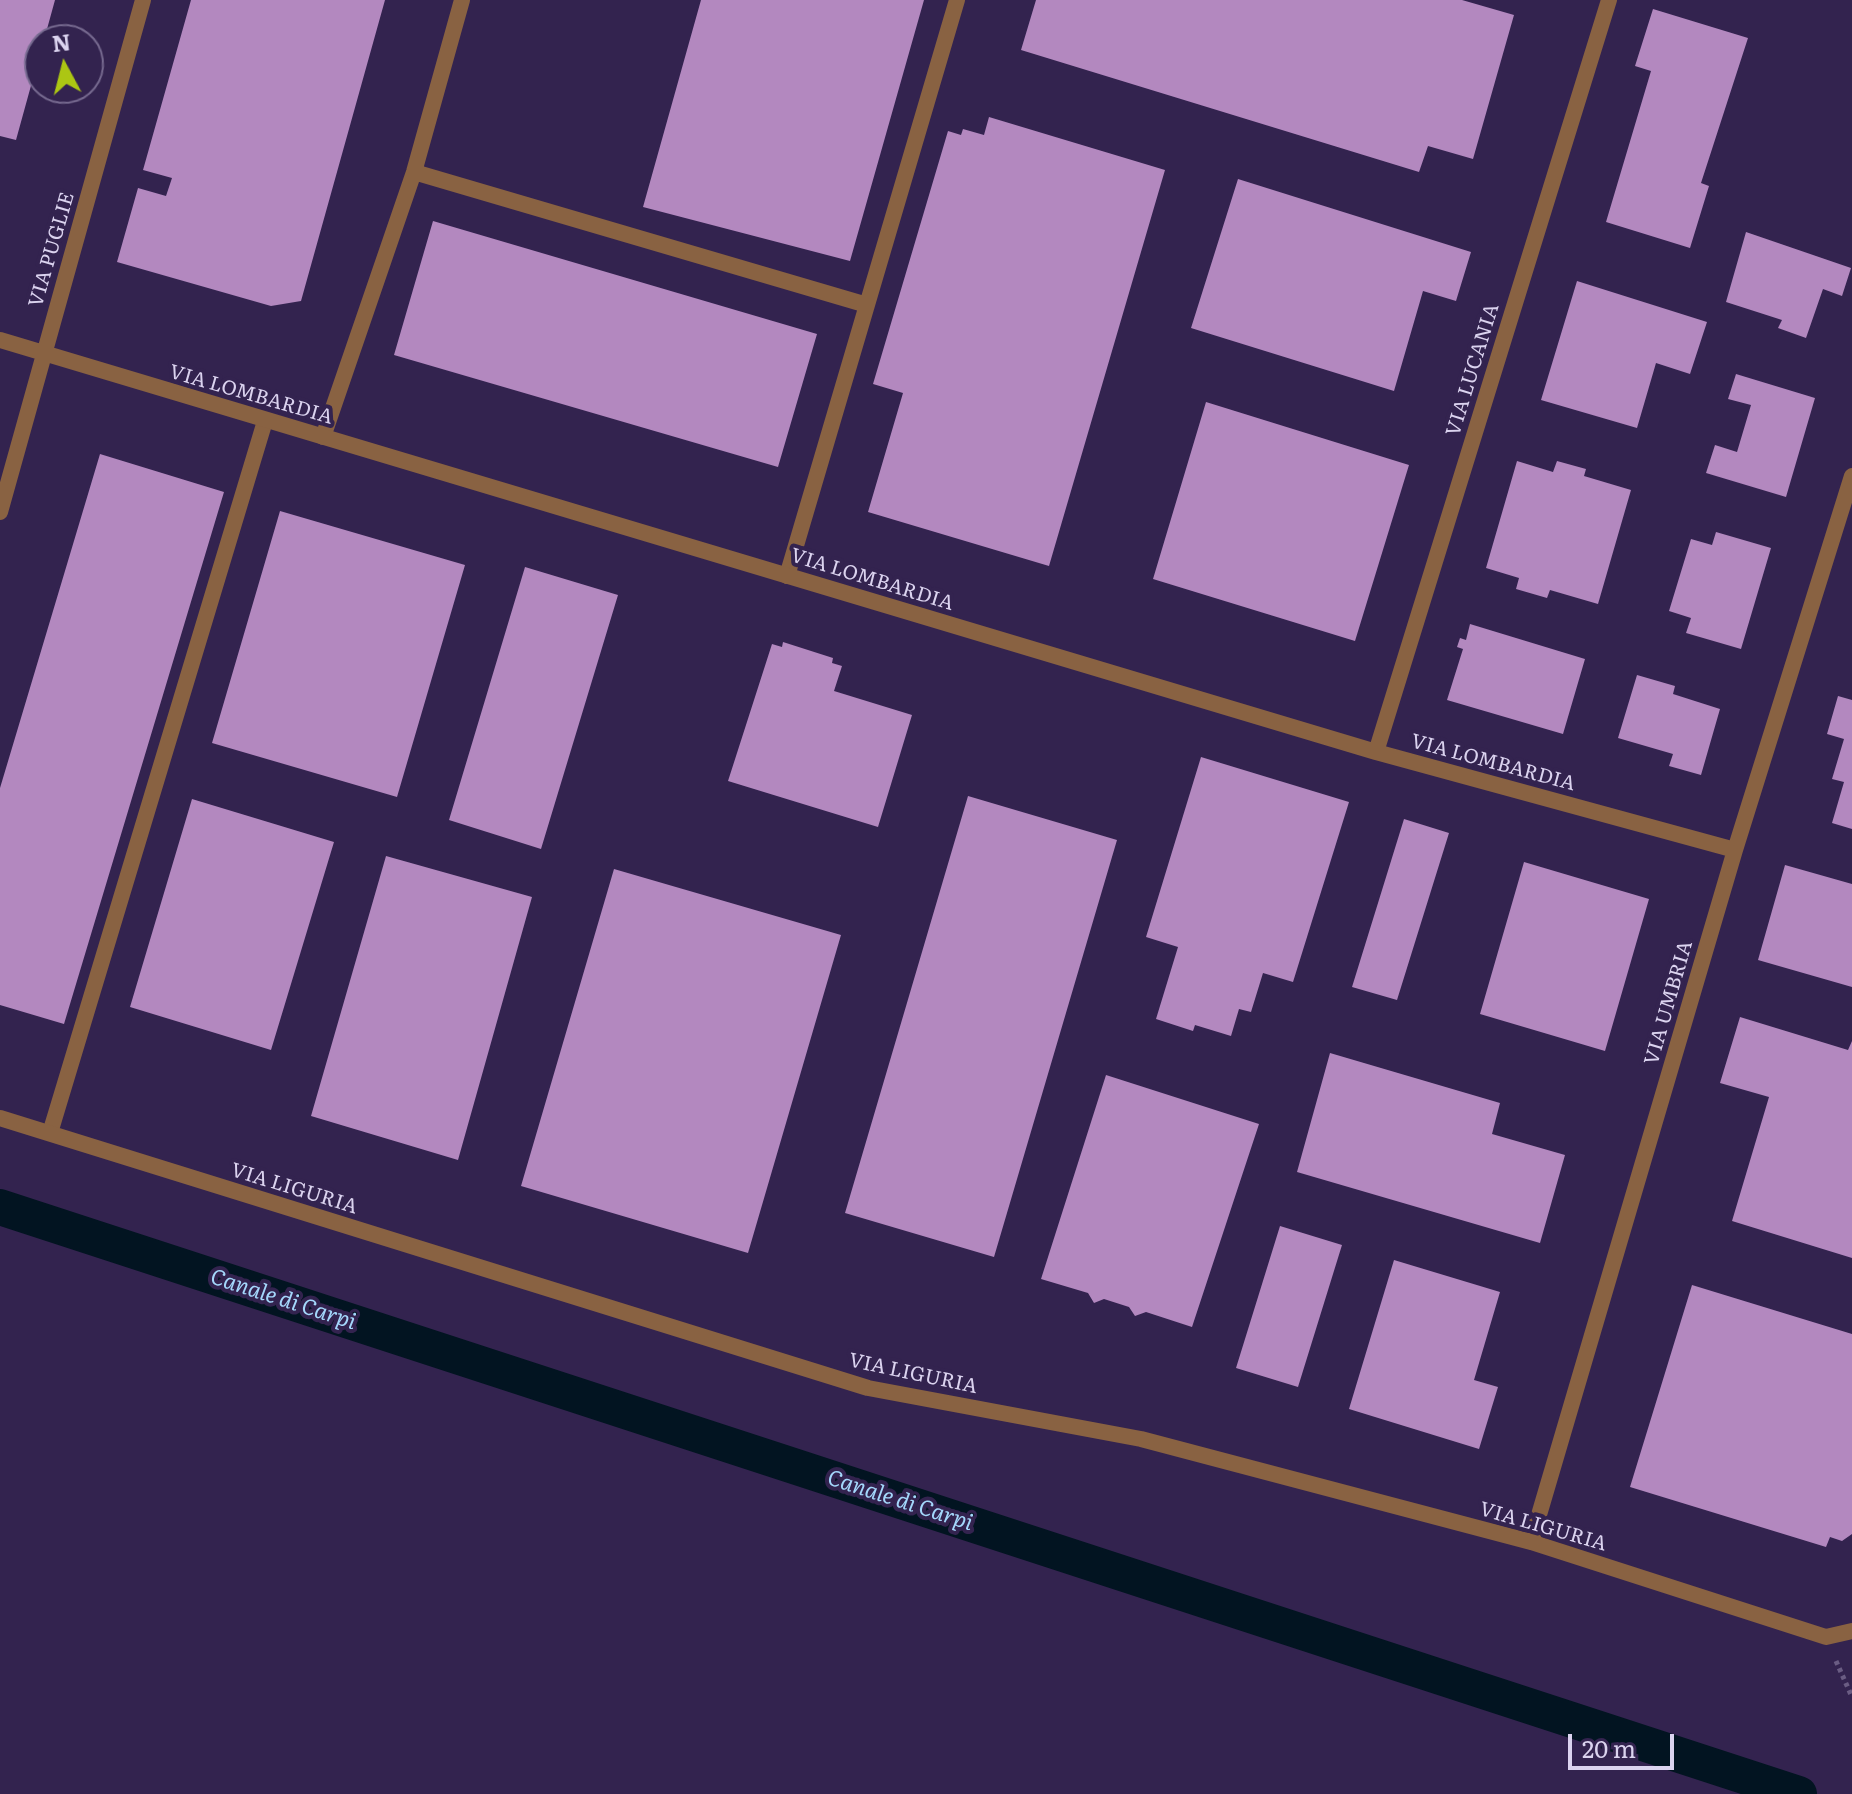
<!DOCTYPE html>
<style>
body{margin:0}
#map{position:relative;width:1852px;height:1794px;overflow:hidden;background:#33234f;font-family:Literata,serif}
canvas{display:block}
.north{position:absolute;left:24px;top:24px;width:80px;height:80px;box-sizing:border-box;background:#33234f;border:2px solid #76698f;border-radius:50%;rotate:353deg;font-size:22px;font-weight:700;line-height:32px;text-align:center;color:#dbd3ef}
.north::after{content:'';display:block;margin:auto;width:28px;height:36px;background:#acc613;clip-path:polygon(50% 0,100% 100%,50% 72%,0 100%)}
.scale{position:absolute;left:1568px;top:1734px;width:106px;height:36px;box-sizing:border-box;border:4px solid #dbd3ef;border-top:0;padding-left:10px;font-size:24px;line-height:28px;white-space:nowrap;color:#dbd3ef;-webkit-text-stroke:6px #33234f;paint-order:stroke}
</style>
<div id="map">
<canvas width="1852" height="1794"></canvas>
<div class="north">N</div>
<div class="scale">20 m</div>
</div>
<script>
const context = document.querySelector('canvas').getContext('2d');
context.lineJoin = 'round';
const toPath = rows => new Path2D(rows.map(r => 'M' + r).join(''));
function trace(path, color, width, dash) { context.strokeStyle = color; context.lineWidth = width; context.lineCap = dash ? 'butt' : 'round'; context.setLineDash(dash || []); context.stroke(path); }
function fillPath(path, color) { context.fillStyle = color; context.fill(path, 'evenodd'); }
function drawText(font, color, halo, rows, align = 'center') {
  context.font = font + ' Literata,serif'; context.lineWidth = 8; context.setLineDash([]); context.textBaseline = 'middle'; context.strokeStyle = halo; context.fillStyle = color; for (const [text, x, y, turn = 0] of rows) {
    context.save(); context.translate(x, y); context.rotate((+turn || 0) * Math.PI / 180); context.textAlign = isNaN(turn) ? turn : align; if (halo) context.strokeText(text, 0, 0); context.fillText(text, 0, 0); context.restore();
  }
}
trace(toPath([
 [0,1207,1799,1794]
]), '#021421', 36);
fillPath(toPath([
 [0,0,55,0,44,40,40,40,40,53,16,140,0,136],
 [191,0,385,0,301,301,271,306,117,262,138,188,166,196,172,178,143,170],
 [701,0,924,0,850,261,643,207],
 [1036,0,1462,0,1514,15,1473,159,1428,146,1419,172,1021,50],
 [1653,9,1748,38,1701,183,1709,186,1690,248,1606,222,1651,71,1635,66],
 [989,117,1165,170,1049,566,868,512,903,393,873,384,948,131,961,135,963,129,984,135],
 [1238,179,1471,252,1456,301,1423,291,1394,391,1191,328],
 [433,221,817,334,778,467,394,355],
 [1746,232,1851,268,1842,296,1823,289,1806,338,1778,328,1782,320,1726,302],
 [1577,281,1707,322,1690,374,1656,363,1637,428,1541,400],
 [1736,374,1815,398,1786,497,1706,473,1715,445,1737,452,1751,405,1728,399],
 [1206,402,1409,465,1355,641,1153,579],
 [100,454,224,492,64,1024,0,1005,0,788],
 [1517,461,1553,472,1557,461,1586,469,1584,476,1631,490,1598,604,1550,590,1547,598,1516,589,1519,578,1486,568],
 [280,511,465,565,397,797,212,743],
 [1716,532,1771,548,1741,649,1686,633,1691,618,1669,611,1691,539,1712,545],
 [525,567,618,595,541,849,449,820],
 [1470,624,1585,659,1563,734,1447,700,1463,649,1457,647,1460,638,1466,640],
 [783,642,833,658,832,663,842,666,834,691,912,715,878,827,728,781,772,644,782,647],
 [1637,675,1675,686,1673,694,1720,709,1701,775,1669,766,1673,754,1618,738],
 [1838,696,1852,700,1852,829,1832,823,1844,782,1832,779,1844,739,1827,734],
 [1201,757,1349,802,1293,982,1263,973,1251,1012,1239,1009,1231,1036,1195,1025,1193,1031,1156,1019,1178,947,1146,937],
 [968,796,1117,840,994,1257,845,1213],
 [192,799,334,842,271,1050,130,1007],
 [1404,819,1449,833,1397,1000,1352,987],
 [386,856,532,897,458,1160,311,1116],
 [1524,862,1649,899,1605,1051,1480,1014],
 [1785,865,1852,884,1852,987,1758,960],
 [614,869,841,935,748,1253,521,1186],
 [1740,1017,1848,1050,1852,1041,1852,1258,1732,1221,1769,1097,1720,1083],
 [1330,1053,1500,1103,1492,1134,1565,1155,1540,1243,1297,1172],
 [1106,1075,1259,1124,1192,1327,1146,1312,1135,1316,1129,1307,1104,1299,1094,1303,1088,1293,1041,1279],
 [1280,1226,1342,1245,1298,1387,1236,1368],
 [1394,1260,1500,1292,1474,1380,1498,1387,1479,1449,1349,1409],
 [1692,1285,1852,1334,1852,1534,1842,1541,1830,1537,1826,1547,1630,1487]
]), '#b388bf');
trace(toPath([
 [1836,1661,1852,1697]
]), '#6a5c83', 5, [4, 4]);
trace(toPath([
 [414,172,867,305],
 [323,437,414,172,462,0],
 [787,576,957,0],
 [50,1133,265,421]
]), '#896242', 16);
trace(toPath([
 [0,340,1376,752,1735,850],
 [0,512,143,0],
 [1376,752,1609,0],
 [0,1118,868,1388,1141,1439,1531,1542,1826,1637,1852,1631],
 [1531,1542,1735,850,1852,476]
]), '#896242', 16);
drawText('20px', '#dbd3ef', '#33234f', [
 ["VIA PUGLIE",52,250,-74],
 ["VIA LUCANIA",1473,370,-73],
 ["VIA LOMBARDIA",251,395,16],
 ["VIA LOMBARDIA",872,580,17],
 ["VIA LOMBARDIA",1493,763,15],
 ["VIA UMBRIA",1669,1003,-74],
 ["VIA LIGURIA",294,1189,17],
 ["VIA LIGURIA",913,1374,12],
 ["VIA LIGURIA",1543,1527,16]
]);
drawText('italic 22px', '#a4d7fb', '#33234f', [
 ["Canale di Carpi",283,1300,18],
 ["Canale di Carpi",900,1501,18]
]);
</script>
